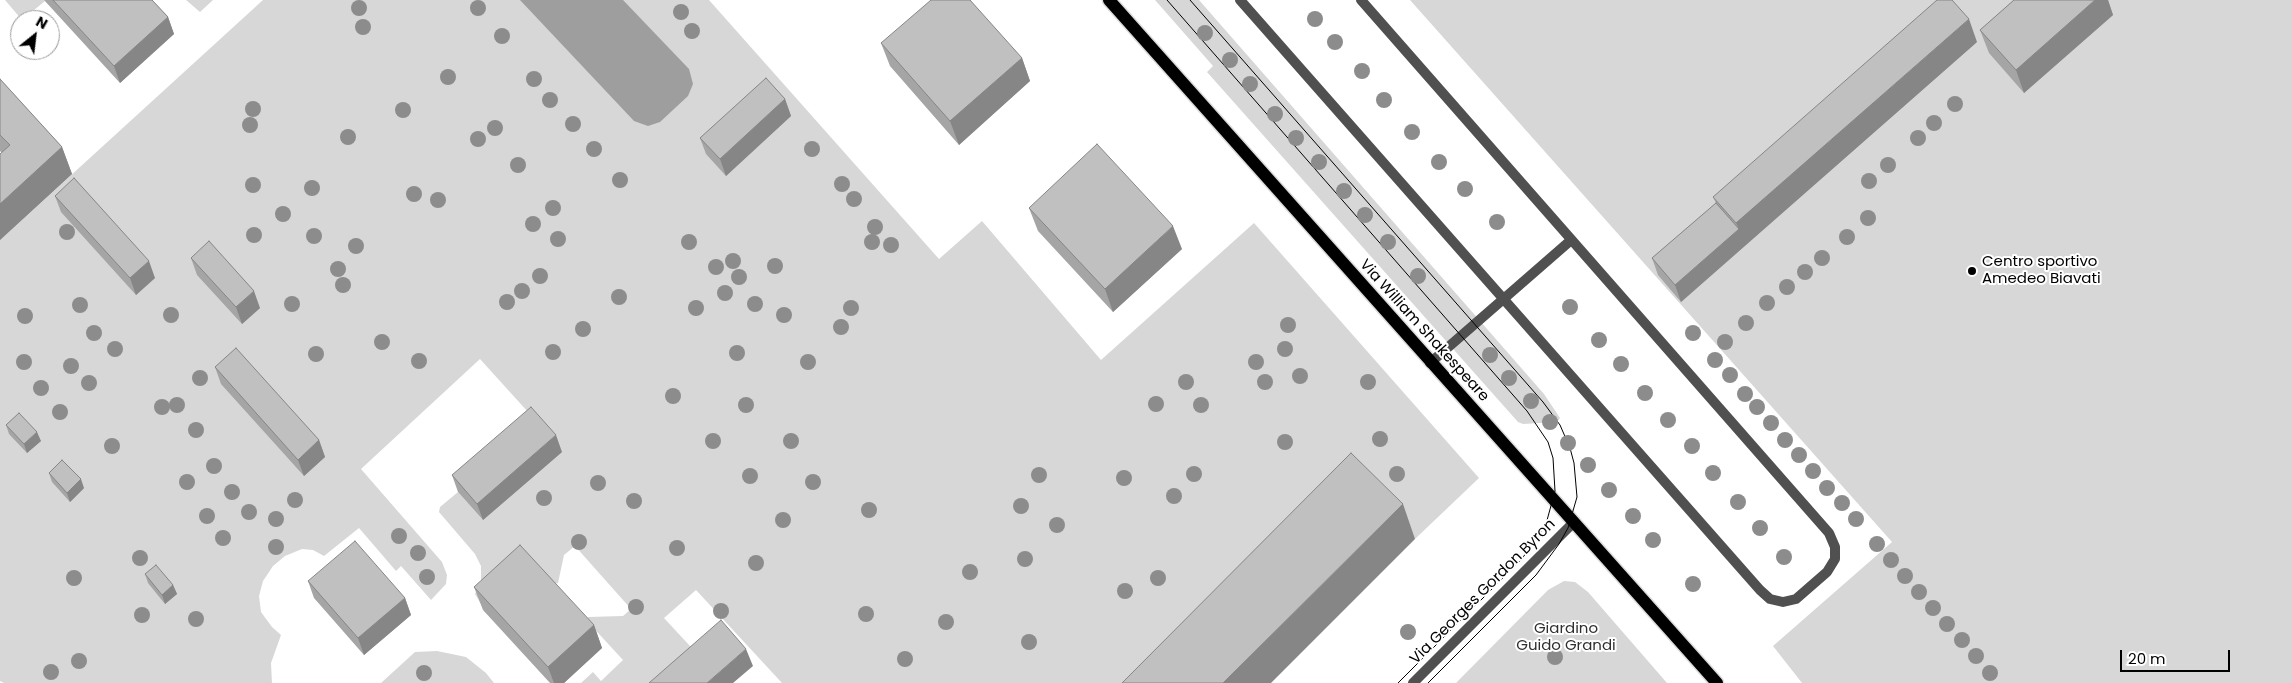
<!DOCTYPE html>
<style>
body{margin:0}
#map{position:relative;width:2292px;height:683px;overflow:hidden;background:#fff;font-family:Poppins,sans-serif}
canvas{display:block}
.north{position:absolute;left:10px;top:10px;width:50px;height:50px;box-sizing:border-box;background:#fff;border:1px solid #999;border-radius:50%;rotate:29deg;font-size:14px;font-weight:700;line-height:20px;text-align:center;color:#000}
.north::after{content:'';display:block;margin:auto;width:18px;height:22px;background:#000;clip-path:polygon(50% 0,100% 100%,50% 72%,0 100%)}
.scale{position:absolute;left:2120px;top:650px;width:110px;height:22px;box-sizing:border-box;border:2px solid #000;border-top:0;padding-left:6px;font-size:15px;line-height:18px;white-space:nowrap;color:#000;-webkit-text-stroke:4px #fff;paint-order:stroke}
</style>
<div id="map">
<canvas width="2292" height="683"></canvas>
<div class="north">N</div>
<div class="scale">20 m</div>
</div>
<script>
const context = document.querySelector('canvas').getContext('2d');
context.lineJoin = 'round';
function fillPath(path, color) { context.fillStyle = color; context.fill(path, 'evenodd'); }
const toPath = rows => new Path2D(rows.map(r => 'M' + r).join(''));
function trace(path, color, width, dash) { context.strokeStyle = color; context.lineWidth = width; context.lineCap = dash ? 'butt' : 'round'; context.setLineDash(dash || []); context.stroke(path); }
function drawText(font, color, halo, rows, align = 'center') {
  context.font = font + ' Poppins,sans-serif'; context.lineWidth = 4; context.setLineDash([]); context.textBaseline = 'middle'; context.strokeStyle = halo; context.fillStyle = color; for (const [text, x, y, turn = 0] of rows) {
    context.save(); context.translate(x, y); context.rotate((+turn || 0) * Math.PI / 180); context.textAlign = isNaN(turn) ? turn : align; if (halo) context.strokeText(text, 0, 0); context.fillText(text, 0, 0); context.restore();
  }
}
fillPath(toPath([
 [5,0,44,0,45,1,22,20],
 [186,0,213,0,200,12],
 [263,0,709,0,939,259,982,221,1101,360,1254,223,1479,478,1415,539,1341,465,1123,683,782,683,696,590,664,618,702,659,674,683,581,683,593,672,601,681,623,660,588,622,588,617,623,616,631,609,575,546,564,555,558,583,481,604,475,594,481,582,481,566,475,554,439,512,440,507,458,492,483,520,538,423,480,359,361,469,442,562,447,575,446,584,431,600,401,566,396,571,359,528,324,556,313,550,302,549,285,556,273,566,263,581,259,596,261,612,272,627,281,635,271,663,272,683,4,683,0,681,0,240],
 [1155,0,1199,0,1544,394,1560,418,1557,422,1523,424,1518,422,1207,72,1213,66],
 [1410,0,2292,0,2292,683,1802,683,1773,646,1892,542],
 [1564,581,1575,582,1588,592,1667,683,1456,683,1548,590],
 [437,651,466,657,486,673,494,683,381,683,415,652]
]), '#d7d7d7');
fillPath(toPath([
 [520,0,623,0,689,69,693,84,688,96,660,122,648,126,634,121]
]), '#9e9e9e');
const primary = toPath([
 [1109,0,1717,683]
]);
trace(primary, '#dbdbdb', 15);
trace(toPath([
 [1240,0,1760,590,1770,599,1783,602,1796,599,1827,572,1835,559,1835,547,1829,533,1361,0],
 [1430,363,1570,241]
]), '#505050', 10);
trace(toPath([
 [1413,683,1574,522]
]), '#505050', 10);
trace(primary, '#000', 12);
trace(toPath([
 [1167,0,1527,411,1548,442,1553,458,1555,491,1546,524,1537,538,1521,560,1398,683],
 [1190,0,1543,402,1560,425,1570,448,1574,463,1577,497,1568,528,1559,544,1536,575,1428,683]
]), '#000', 1);
context.fillStyle = '#8c8c8c';
for (const [x, y] of [
 [359,8],
 [478,8],
 [681,12],
 [1315,19],
 [363,27],
 [692,31],
 [1205,33],
 [502,36],
 [1335,42],
 [1230,60],
 [1362,71],
 [448,77],
 [534,79],
 [1250,84],
 [550,100],
 [1384,100],
 [1955,104],
 [253,109],
 [403,110],
 [1275,114],
 [1934,123],
 [573,124],
 [250,125],
 [495,128],
 [1412,132],
 [348,137],
 [1296,138],
 [1918,138],
 [478,139],
 [594,149],
 [812,149],
 [1319,162],
 [1439,162],
 [518,165],
 [1888,165],
 [620,180],
 [1869,181],
 [842,184],
 [253,185],
 [312,188],
 [1465,189],
 [1344,191],
 [414,194],
 [854,199],
 [438,200],
 [553,208],
 [283,214],
 [1365,215],
 [1868,218],
 [1497,222],
 [533,224],
 [875,227],
 [67,232],
 [254,235],
 [314,236],
 [1847,237],
 [558,239],
 [689,242],
 [872,242],
 [1388,242],
 [891,245],
 [356,246],
 [1822,258],
 [733,261],
 [775,266],
 [716,267],
 [338,269],
 [1805,272],
 [540,276],
 [1418,276],
 [739,277],
 [343,285],
 [1787,287],
 [522,291],
 [725,293],
 [619,297],
 [507,302],
 [1767,303],
 [292,304],
 [755,304],
 [80,305],
 [1570,307],
 [696,308],
 [851,308],
 [171,315],
 [784,315],
 [25,316],
 [1746,323],
 [1288,325],
 [841,327],
 [583,329],
 [94,333],
 [1693,333],
 [1599,340],
 [382,342],
 [1725,342],
 [115,349],
 [1285,349],
 [553,352],
 [737,353],
 [316,354],
 [1490,355],
 [1715,360],
 [419,361],
 [24,362],
 [808,362],
 [1256,362],
 [1621,364],
 [71,366],
 [1730,375],
 [1300,376],
 [200,378],
 [1509,378],
 [1186,382],
 [1265,382],
 [1368,382],
 [89,383],
 [41,388],
 [1645,393],
 [1745,394],
 [673,396],
 [1531,401],
 [1156,404],
 [177,405],
 [746,405],
 [1201,405],
 [162,407],
 [1757,407],
 [60,412],
 [1668,420],
 [1550,422],
 [1771,423],
 [196,430],
 [1380,439],
 [1785,440],
 [713,441],
 [791,441],
 [1285,442],
 [1568,443],
 [112,446],
 [1692,446],
 [1799,455],
 [1588,465],
 [214,466],
 [1813,471],
 [1713,473],
 [1194,474],
 [1397,474],
 [1039,475],
 [750,476],
 [1124,478],
 [187,482],
 [813,482],
 [598,483],
 [1827,488],
 [1609,490],
 [232,492],
 [1174,496],
 [544,498],
 [295,500],
 [634,501],
 [1738,502],
 [1842,503],
 [1021,506],
 [869,510],
 [249,512],
 [207,516],
 [1633,516],
 [276,519],
 [1856,519],
 [783,520],
 [1057,525],
 [1760,528],
 [399,536],
 [223,538],
 [1653,540],
 [579,542],
 [1877,544],
 [276,547],
 [677,548],
 [418,553],
 [1784,557],
 [140,558],
 [1025,559],
 [1891,560],
 [756,563],
 [970,572],
 [1905,576],
 [427,577],
 [74,578],
 [1158,578],
 [1693,584],
 [1125,591],
 [1919,592],
 [636,607],
 [1933,608],
 [721,611],
 [866,614],
 [142,615],
 [196,619],
 [946,622],
 [1947,624],
 [1408,632],
 [1962,640],
 [1029,642],
 [1976,656],
 [1555,657],
 [905,659],
 [79,661],
 [51,672],
 [424,673],
 [1990,673]
]) { context.beginPath(); context.arc(x, y, 8, 0, 2 * Math.PI); context.fill(); }
fillPath(toPath([
 [44,0,152,0,168,17,174,34,120,83],
 [2014,0,2108,0,2113,15,2024,93,1989,53,1980,30],
 [1977,42,1681,302,1658,275,1652,258,1716,203,1713,197],
 [881,43,1022,58,1030,81,959,145,890,66],
 [0,79,62,147,72,174,0,240,0,154,2,153,0,151],
 [785,99,791,116,726,176,706,154,700,138],
 [55,196,155,278,136,295,61,212],
 [1029,208,1182,249,1113,312,1038,231],
 [191,258,260,308,242,324,197,275],
 [215,367,319,440,325,457,304,476,221,384],
 [6,425,41,441,27,453,9,434],
 [562,452,483,520,458,492,452,475],
 [49,473,84,488,70,502,52,482],
 [145,574,173,585,177,594,165,604,148,583],
 [308,581,405,598,411,615,364,655,314,598],
 [474,587,594,625,602,648,564,683,550,683,483,610]
]), '#a5a5a5');
fillPath(toPath([
 [2095,0,2108,0,2113,15,2024,93,2016,70],
 [168,17,174,34,120,83,114,66],
 [1969,19,1977,42,1681,302,1675,285,1739,229,1736,223],
 [1022,58,1030,81,959,145,950,121],
 [785,99,791,116,726,176,720,159],
 [62,147,72,174,0,240,0,204],
 [1173,226,1182,249,1113,312,1105,289],
 [149,261,155,278,136,295,130,278],
 [254,291,260,308,242,324,236,307],
 [37,432,41,441,27,453,24,444],
 [556,435,562,452,483,520,477,504],
 [319,440,325,457,304,476,298,460],
 [81,479,84,488,70,502,67,493],
 [1403,504,1415,539,1271,683,1223,683],
 [173,585,177,594,165,604,162,595],
 [405,598,411,615,364,655,358,638],
 [594,625,602,648,564,683,554,683,548,667],
 [746,649,753,666,733,683,707,683]
]), '#868686');
const building = toPath([
 [53,0,152,0,168,17,114,66,53,0],
 [931,0,970,0,1022,58,950,121,881,43,931,0],
 [1937,0,1952,0,1969,19,1736,223,1713,197,1937,0],
 [2014,0,2095,0,2016,70,1980,30,2014,0],
 [766,78,785,99,720,159,700,138,766,78],
 [0,79,62,147,0,204,0,154,10,145,0,135,0,79],
 [1097,144,1173,226,1105,289,1029,208,1097,144],
 [74,178,149,261,130,278,55,196,74,178],
 [1716,203,1739,229,1675,285,1652,258,1716,203],
 [209,241,254,291,236,307,191,258,209,241],
 [236,348,319,440,298,460,215,367,236,348],
 [531,407,556,435,477,504,452,475,531,407],
 [19,413,37,432,24,444,6,425,19,413],
 [1351,453,1403,504,1223,683,1122,683,1351,453],
 [62,460,81,479,67,493,49,473,62,460],
 [355,541,405,598,358,638,308,581,355,541],
 [520,545,594,625,548,667,474,587,520,545],
 [156,565,173,585,162,595,145,574,156,565],
 [721,620,746,649,707,683,649,683,721,620]
]);
fillPath(building, '#c0c0c0');
trace(building, '#868686', 1);
for (const [x, y, r, color] of [
 [1972,271,5,"#000"]
]) { const dot = new Path2D(); dot.arc(x, y, r, 0, 2 * Math.PI); context.fillStyle = color; context.fill(dot); trace(dot, '#fff', 2); }
drawText('15px', '#000', '#fff', [
 ["Centro sportivo",1982,262],
 ["Amedeo Biavati",1982,279]
], 'left');
drawText('15px', '#000', '#fff', [
 ["Via William Shakespeare",1424,331,48],
 ["Via Georges Gordon Byron",1483,592,-45]
]);
drawText('15px', '#2e2e2e', '#fff', [
 ["Giardino",1566,629],
 ["Guido Grandi",1566,646]
]);
</script>
